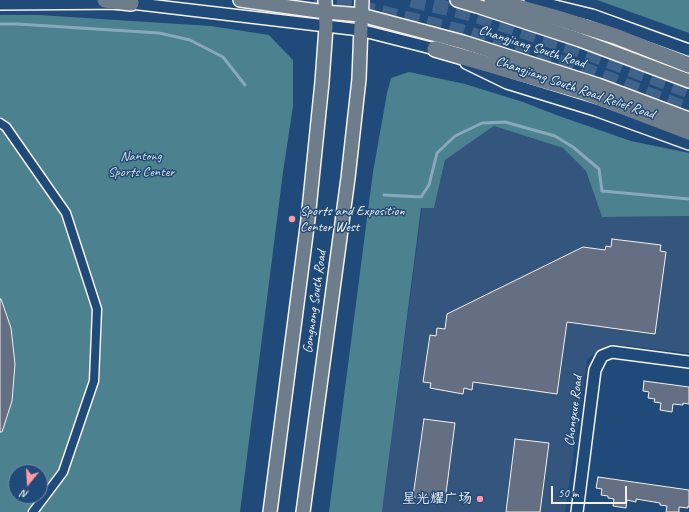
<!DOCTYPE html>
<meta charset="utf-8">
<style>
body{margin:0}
#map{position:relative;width:689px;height:512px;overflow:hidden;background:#1f4a7a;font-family:Caveat,sans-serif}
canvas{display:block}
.north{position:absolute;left:8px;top:464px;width:40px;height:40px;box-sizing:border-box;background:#1f4a7a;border:1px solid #748da6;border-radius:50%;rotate:198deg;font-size:11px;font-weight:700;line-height:16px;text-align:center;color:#f4f1e8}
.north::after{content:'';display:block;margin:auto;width:14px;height:18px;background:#ff9aa2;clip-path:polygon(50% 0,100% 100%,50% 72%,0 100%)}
.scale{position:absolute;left:551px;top:486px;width:76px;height:18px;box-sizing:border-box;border:2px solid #f4f1e8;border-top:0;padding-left:5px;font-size:12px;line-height:14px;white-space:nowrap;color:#f4f1e8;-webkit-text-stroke:3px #1f4a7a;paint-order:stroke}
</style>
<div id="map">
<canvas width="689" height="512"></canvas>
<div class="north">N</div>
<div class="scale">50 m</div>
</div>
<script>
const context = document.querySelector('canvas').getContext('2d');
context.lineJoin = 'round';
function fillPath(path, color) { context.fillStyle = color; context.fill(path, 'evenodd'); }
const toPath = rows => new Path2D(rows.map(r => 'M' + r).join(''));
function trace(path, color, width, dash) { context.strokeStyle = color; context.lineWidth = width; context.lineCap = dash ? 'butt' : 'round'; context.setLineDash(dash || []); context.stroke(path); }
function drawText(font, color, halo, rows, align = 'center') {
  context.font = font + ' Caveat,"LXGW WenKai TC",sans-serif'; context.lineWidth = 3; context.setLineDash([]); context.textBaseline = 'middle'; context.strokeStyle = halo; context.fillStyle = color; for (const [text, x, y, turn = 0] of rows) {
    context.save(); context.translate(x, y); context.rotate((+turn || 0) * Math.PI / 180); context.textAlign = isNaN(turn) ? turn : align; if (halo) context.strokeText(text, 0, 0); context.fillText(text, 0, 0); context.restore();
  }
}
fillPath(toPath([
 [494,126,563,148,586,171,602,217,689,216,689,353,610,344,587,359,565,512,382,512,422,207,434,208,445,160]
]), '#34557d');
fillPath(toPath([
 [596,0,689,0,689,33,600,1],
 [0,15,39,15,211,26,269,35,293,60,293,106,283,172,240,512,0,512],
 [16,472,40,472,40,496,16,496],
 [409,72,465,84,523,102,559,116,631,141,689,153,689,216,602,217,586,171,563,148,494,126,445,160,434,208,421,208,382,512,329,512,373,172,387,93,391,78]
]), '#4c818f');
trace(toPath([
 [0,24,17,24,159,33,190,40,223,57,245,85],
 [384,195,421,197,429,185,437,153,455,136,482,123,505,122,555,136,573,147,599,169,602,191,689,199]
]), '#89a8bb', 3);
const building = toPath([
 [612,239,661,245,660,251,666,252,655,334,567,322,557,394,473,382,472,390,464,388,463,394,430,388,431,383,423,382,430,335,436,336,437,328,445,329,447,314,583,247,605,250,606,246,611,247,612,239],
 [0,299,1,299,11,328,15,364,12,401,2,432,0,432,0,299],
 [644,381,689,387,689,404,683,403,683,405,673,404,672,412,660,410,661,403,654,402,655,399,648,398,649,392,643,391,644,381],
 [424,419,455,423,445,501,413,497,424,419],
 [515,439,549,443,540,512,506,512,515,439],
 [598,477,689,490,689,507,688,506,688,508,679,507,679,512,666,512,667,506,660,505,660,503,636,499,636,502,627,500,626,508,613,506,614,499,608,498,608,496,601,495,602,489,596,488,598,477]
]);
fillPath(building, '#646f84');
trace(building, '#f4f1e8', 1);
trace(toPath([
 [314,0,352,6,460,31,585,70,689,110],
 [411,0,472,14,588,53,689,91]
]), '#3f638a', 15, [15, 8]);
const street = toPath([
 [0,123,6,127,66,213,97,309,94,381,63,472,33,512]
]);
const secondary = toPath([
 [530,0,592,15,689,50],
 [0,4,131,3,360,30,435,49,442,52],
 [466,63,507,83,595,110,689,144],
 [577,512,595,370,602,356,612,352,689,362]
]);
const primary = toPath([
 [240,0,325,12,361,15,463,42,598,85,689,119],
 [457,0,477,6,580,40,689,81],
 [270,512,308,219,322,82,326,27,325,0],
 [303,512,348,178,359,79,362,0]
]);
const highway = toPath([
 [105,0,131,3],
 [492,0,554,17,615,36,689,65],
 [435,49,584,92,689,132]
]);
trace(street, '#f4f1e8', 11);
trace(secondary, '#f4f1e8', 14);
trace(primary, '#f4f1e8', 16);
trace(highway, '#f4f1e8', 18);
trace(street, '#1f4a7a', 8);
trace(secondary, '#1f4a7a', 11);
trace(primary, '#6d7d8c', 13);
trace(highway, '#6d7d8c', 15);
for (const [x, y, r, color] of [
 [292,219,4,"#ff9aa2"],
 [480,499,4,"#ff9aa2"]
]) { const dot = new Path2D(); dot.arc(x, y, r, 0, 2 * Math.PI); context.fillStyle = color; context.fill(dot); trace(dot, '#1f4a7a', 1.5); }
drawText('14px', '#f4f1e8', '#1f4a7a', [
 ["Changjiang South Road",532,47,18],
 ["Changjiang South Road Relief Road",575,88,19],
 ["Gongnong South Road",315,302,-82],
 ["Chongxue Road",574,411,-83]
]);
drawText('14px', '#dbe0db', '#1f4a7a', [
 ["Nantong",141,156],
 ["Sports Center",141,172]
]);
drawText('14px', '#f4f1e8', '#1f4a7a', [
 ["Sports and Exposition",300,211],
 ["Center West",300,227],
 ["星光耀广场",472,499,"right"]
], 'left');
</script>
